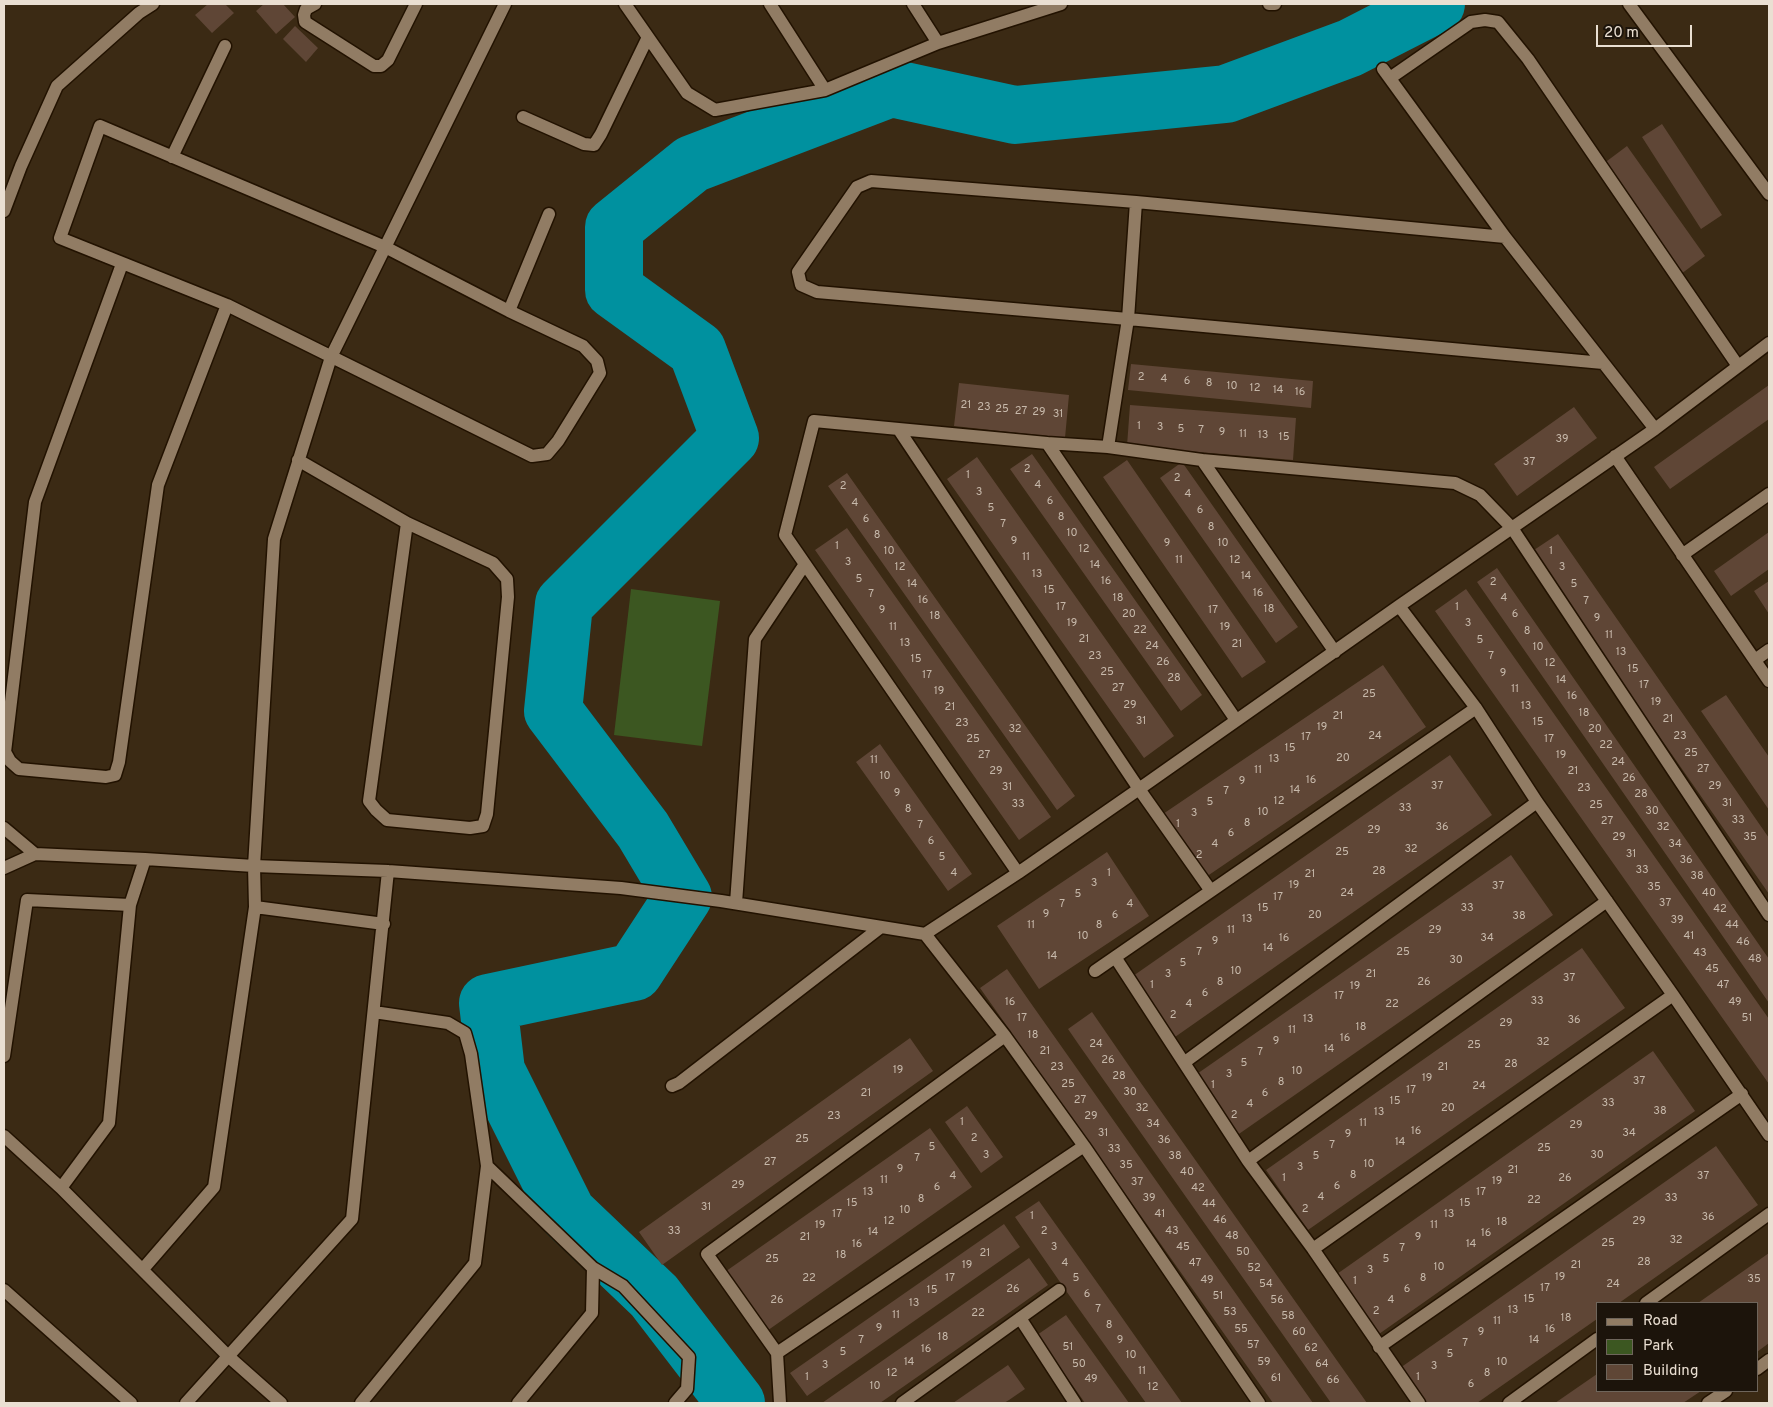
<!DOCTYPE html>
<style>
body{margin:0}
#map{position:relative;width:1773px;height:1407px;overflow:hidden;background:#3b2a14;font-family:Overpass,sans-serif}
canvas{display:block}
.frame{position:absolute;inset:0;border:5px solid #eadfd2;pointer-events:none}
.legend{position:absolute;left:1596px;top:1302px;width:162px;height:90px;box-sizing:border-box;background:#1c140b;border:1px solid #6e655b;margin:0;padding:6px 9px;list-style:none;font-size:15px;color:#eadfd2}
.legend li{display:flex;align-items:center;gap:10px;height:25px}
.legend b{width:25px;border:1px solid #6e655b}
.scale{position:absolute;left:1596px;top:25px;width:96px;height:22px;box-sizing:border-box;border:2px solid #eadfd2;border-top:0;padding-left:6px;font-size:15px;line-height:18px;white-space:nowrap;color:#eadfd2;-webkit-text-stroke:4px #1c140b;paint-order:stroke}
</style>
<div id="map">
<canvas width="1773" height="1407"></canvas>
<div class="frame"></div>
<ul class="legend">
<li><b style="height:6px;background:#917c64"></b>Road</li>
<li><b style="height:14px;background:#3c5721"></b>Park</li>
<li><b style="height:14px;background:#5f4636"></b>Building</li>
</ul>
<div class="scale">20 m</div>
</div>
<script>
const context = document.querySelector('canvas').getContext('2d');
context.lineJoin = 'round';
function fillPath(path, color) { context.fillStyle = color; context.fill(path, 'evenodd'); }
const toPath = rows => new Path2D(rows.map(r => 'M' + r).join(''));
function trace(path, color, width, dash) { context.strokeStyle = color; context.lineWidth = width; context.lineCap = dash ? 'butt' : 'round'; context.setLineDash(dash || []); context.stroke(path); }
function drawText(font, color, halo, rows, align = 'center') {
  context.font = font + ' Overpass,sans-serif'; context.lineWidth = 4; context.setLineDash([]); context.textBaseline = 'middle'; context.strokeStyle = halo; context.fillStyle = color; for (const [text, x, y, turn = 0] of rows) {
    context.save(); context.translate(x, y); context.rotate((+turn || 0) * Math.PI / 180); context.textAlign = isNaN(turn) ? turn : align; if (halo) context.strokeText(text, 0, 0); context.fillText(text, 0, 0); context.restore();
  }
}
fillPath(toPath([
 [631,589,720,601,702,746,614,735]
]), '#3c5721');
trace(toPath([
 [736,1403,654,1296,567,1213,496,1071,488,1003,634,972,683,897,643,830,553,711,564,604,730,438,697,350,614,290,614,227,692,164,891,88,1015,115,1226,94,1350,48,1436,4]
]), '#00919f', 58);
fillPath(toPath([
 [208,4,225,4,234,13,212,33,195,15],
 [264,4,283,4,295,17,276,34,256,11],
 [295,26,318,48,306,62,283,39],
 [1662,124,1722,215,1701,229,1642,137],
 [1627,146,1705,256,1681,274,1603,164],
 [1131,364,1313,381,1311,408,1128,390],
 [959,383,1069,395,1065,438,954,426],
 [1769,385,1769,419,1670,489,1654,467],
 [1130,405,1296,418,1293,460,1127,446],
 [1574,407,1597,438,1517,496,1494,464],
 [1032,454,1202,695,1181,711,1010,469],
 [977,457,1174,736,1144,758,947,479],
 [1127,460,1266,662,1242,678,1103,477],
 [1182,462,1298,627,1276,643,1160,478],
 [847,473,1075,796,1057,810,828,486],
 [847,528,1051,817,1019,840,815,550],
 [1769,532,1769,569,1731,596,1714,571],
 [1558,534,1769,838,1769,894,1531,552],
 [1497,568,1769,959,1769,1003,1477,582],
 [1769,581,1769,614,1754,591],
 [1466,589,1769,1019,1769,1084,1435,611],
 [1383,665,1426,727,1203,879,1160,816],
 [1726,695,1769,757,1769,810,1701,711],
 [880,744,972,874,948,891,856,762],
 [1450,755,1492,815,1175,1037,1133,976],
 [1107,852,1149,916,1039,989,997,926],
 [1511,855,1553,915,1236,1136,1194,1076],
 [1582,948,1625,1008,1308,1230,1266,1170],
 [1007,969,1030,1002,1313,1403,1273,1403,980,988],
 [1092,1012,1136,1076,1367,1403,1331,1403,1079,1045,1068,1029],
 [910,1038,933,1071,662,1265,639,1232],
 [1653,1051,1695,1111,1379,1334,1337,1274],
 [967,1106,1003,1157,981,1173,945,1122],
 [930,1128,972,1187,764,1333,722,1274],
 [1716,1146,1758,1205,1619,1303,1597,1303,1597,1319,1477,1403,1424,1403,1400,1368],
 [1039,1201,1116,1309,1182,1403,1146,1403,1069,1295,1015,1217],
 [1004,1224,1020,1247,807,1396,790,1373],
 [1769,1253,1769,1343,1757,1352,1757,1303,1698,1303],
 [1029,1258,1048,1285,996,1322,880,1403,822,1403],
 [1066,1315,1129,1403,1085,1403,1037,1335],
 [1008,1365,1025,1389,1009,1400,1004,1403,953,1403],
 [1597,1374,1597,1391,1701,1391,1683,1403,1555,1403]
]), '#5f4636');
const minor = toPath([
 [315,4,306,9,304,15,305,22,374,66,381,66,388,60,416,4],
 [625,4,687,93,715,110,825,90,938,43,1061,4],
 [770,4,825,90],
 [913,4,938,43],
 [1269,4,1275,4],
 [1629,4,1769,194],
 [1383,69,1505,237,1655,429],
 [1390,78,1471,22,1485,20,1498,22,1528,59,1738,366],
 [523,117,584,144,594,145,601,134,648,37],
 [100,126,385,247,509,311,583,346,597,361,600,373,558,441,547,454,532,456,227,305,60,238,100,126],
 [172,157,225,46],
 [4,211,21,166,57,86,139,13,153,4],
 [1505,237,1136,202,871,181,857,187,798,272,801,285,817,292,1128,319,1603,363],
 [122,264,35,502,5,752,10,761,19,769,106,777,115,775,119,762,158,485,227,305],
 [509,311,549,214],
 [899,430,1139,789,1211,891],
 [1047,443,1236,720],
 [1108,447,1128,319,1136,202],
 [1615,456,1769,681],
 [298,460,407,523,493,563,507,579,508,597,487,814,483,826,470,828,387,820,376,810,369,801,407,523],
 [1202,460,1335,652],
 [1682,555,1769,494],
 [1399,606,1476,708,1537,802,1673,995,1769,1135],
 [1755,660,1769,650],
 [4,828,35,854],
 [4,868,35,854,145,859,254,866,388,871,621,888,721,901,925,934,1018,873,1139,789,1399,606,1655,429,1769,343],
 [1018,873,785,535,814,421,1047,443,1108,447,1202,460,1455,483,1480,495,1512,528,1769,915],
 [736,903,755,639,805,564],
 [130,905,145,859],
 [255,907,384,924],
 [925,934,1005,1036,1084,1146,1259,1403],
 [1115,957,1248,1161,1313,1249,1419,1403],
 [1095,971,1476,708],
 [4,1056,27,900,130,905,109,1123,61,1188],
 [1185,1062,1537,802],
 [672,1086,679,1083,881,927],
 [4,1136,61,1188,228,1356,281,1403],
 [1248,1161,1607,901],
 [487,1166,593,1268,623,1286,689,1357,687,1389,675,1403],
 [1313,1249,1673,995],
 [143,1269,214,1187,255,907,254,866,274,539,331,357,505,4],
 [4,1290,131,1403],
 [1646,1303,1769,1214],
 [1020,1318,1075,1403],
 [1379,1347,1742,1094],
 [777,1353,1084,1146],
 [1757,1369,1769,1360],
 [186,1403,352,1219,388,871],
 [361,1403,475,1263,487,1166,471,1054,465,1033,448,1023,374,1012],
 [518,1403,592,1313,593,1268],
 [780,1403,777,1353,707,1254,1005,1036],
 [902,1403,1059,1290],
 [1509,1403,1597,1339],
 [1708,1403,1726,1391]
]);
trace(minor, '#221200', 15);
trace(minor, '#917c64', 12);
drawText('11px', '#c7b9ab', null, [
 ["2",1141,378],
 ["4",1164,380],
 ["6",1187,382],
 ["8",1209,384],
 ["10",1232,387],
 ["12",1255,389],
 ["14",1278,391],
 ["16",1300,393],
 ["21",966,406],
 ["23",984,408],
 ["25",1002,410],
 ["27",1021,412],
 ["29",1039,413],
 ["31",1058,415],
 ["1",1139,427],
 ["3",1160,428],
 ["5",1181,430],
 ["7",1201,431],
 ["9",1222,433],
 ["11",1243,435],
 ["13",1263,436],
 ["15",1284,438],
 ["39",1562,440],
 ["37",1529,463],
 ["2",1027,470],
 ["1",968,476],
 ["2",1177,479],
 ["4",1038,486],
 ["2",843,487],
 ["3",979,493],
 ["4",1188,495],
 ["6",1050,502],
 ["4",855,504],
 ["5",991,509],
 ["6",1200,511],
 ["8",1061,518],
 ["6",866,520],
 ["7",1003,525],
 ["8",1211,528],
 ["10",1072,534],
 ["8",877,536],
 ["9",1014,542],
 ["9",1167,544],
 ["10",1223,544],
 ["1",837,547],
 ["12",1084,550],
 ["10",889,552],
 ["1",1551,552],
 ["11",1026,558],
 ["11",1179,561],
 ["12",1235,561],
 ["3",848,563],
 ["14",1095,566],
 ["12",900,568],
 ["3",1562,568],
 ["13",1037,575],
 ["14",1246,577],
 ["5",859,580],
 ["16",1106,582],
 ["2",1493,583],
 ["14",912,585],
 ["5",1574,585],
 ["15",1049,591],
 ["16",1258,594],
 ["7",871,595],
 ["18",1118,599],
 ["4",1504,599],
 ["16",923,601],
 ["7",1586,602],
 ["17",1061,608],
 ["1",1457,608],
 ["18",1269,610],
 ["9",882,611],
 ["17",1213,611],
 ["20",1129,615],
 ["6",1515,615],
 ["18",935,617],
 ["9",1597,619],
 ["19",1072,624],
 ["3",1468,624],
 ["11",893,628],
 ["19",1225,628],
 ["22",1140,631],
 ["8",1527,632],
 ["11",1609,636],
 ["21",1084,640],
 ["5",1480,641],
 ["13",905,644],
 ["21",1237,645],
 ["24",1152,647],
 ["10",1538,648],
 ["13",1621,653],
 ["23",1095,657],
 ["7",1491,657],
 ["15",916,660],
 ["26",1163,663],
 ["12",1550,664],
 ["15",1633,670],
 ["25",1107,673],
 ["9",1503,674],
 ["17",927,676],
 ["28",1174,679],
 ["14",1561,681],
 ["17",1644,686],
 ["27",1118,689],
 ["11",1515,690],
 ["19",939,692],
 ["25",1369,695],
 ["16",1572,697],
 ["19",1656,703],
 ["29",1130,706],
 ["13",1526,707],
 ["21",950,708],
 ["18",1584,714],
 ["21",1338,717],
 ["21",1668,720],
 ["31",1141,722],
 ["15",1538,723],
 ["23",962,724],
 ["19",1322,728],
 ["32",1015,730],
 ["20",1595,730],
 ["24",1375,737],
 ["23",1680,737],
 ["17",1306,738],
 ["25",973,740],
 ["17",1549,740],
 ["22",1606,746],
 ["15",1290,749],
 ["25",1691,754],
 ["27",984,756],
 ["19",1561,756],
 ["20",1343,759],
 ["13",1274,760],
 ["11",874,761],
 ["24",1618,763],
 ["27",1703,770],
 ["11",1258,771],
 ["29",996,772],
 ["21",1573,772],
 ["10",885,777],
 ["26",1629,779],
 ["16",1311,781],
 ["9",1242,782],
 ["37",1437,787],
 ["29",1715,787],
 ["31",1007,788],
 ["23",1584,789],
 ["14",1295,791],
 ["7",1226,792],
 ["9",897,794],
 ["28",1641,795],
 ["12",1279,802],
 ["5",1210,803],
 ["31",1727,804],
 ["33",1018,805],
 ["25",1596,806],
 ["33",1405,809],
 ["8",908,810],
 ["30",1652,812],
 ["10",1263,813],
 ["3",1194,814],
 ["33",1738,821],
 ["27",1607,822],
 ["8",1247,824],
 ["1",1178,825],
 ["7",920,826],
 ["36",1442,828],
 ["32",1663,828],
 ["29",1374,831],
 ["6",1231,834],
 ["29",1619,838],
 ["35",1750,838],
 ["6",931,842],
 ["4",1215,845],
 ["34",1675,845],
 ["32",1411,850],
 ["25",1342,853],
 ["31",1631,855],
 ["2",1199,856],
 ["5",942,858],
 ["36",1686,861],
 ["33",1642,871],
 ["28",1379,872],
 ["4",954,874],
 ["1",1109,874],
 ["21",1310,875],
 ["38",1697,877],
 ["3",1094,884],
 ["19",1294,886],
 ["37",1498,887],
 ["35",1654,888],
 ["24",1347,894],
 ["40",1709,894],
 ["5",1078,895],
 ["17",1278,898],
 ["37",1665,904],
 ["7",1062,905],
 ["4",1130,905],
 ["15",1263,909],
 ["33",1467,909],
 ["42",1720,910],
 ["9",1046,915],
 ["6",1115,916],
 ["20",1315,916],
 ["38",1519,917],
 ["13",1247,920],
 ["39",1677,921],
 ["11",1031,926],
 ["8",1099,926],
 ["44",1732,926],
 ["11",1231,931],
 ["29",1435,931],
 ["10",1083,937],
 ["41",1689,937],
 ["16",1284,939],
 ["34",1487,939],
 ["9",1215,942],
 ["46",1743,943],
 ["14",1268,949],
 ["7",1199,953],
 ["25",1403,953],
 ["43",1700,954],
 ["14",1052,957],
 ["48",1755,960],
 ["30",1456,961],
 ["5",1183,964],
 ["45",1712,970],
 ["10",1236,972],
 ["3",1168,975],
 ["21",1371,975],
 ["37",1569,979],
 ["8",1220,983],
 ["26",1424,983],
 ["1",1152,986],
 ["47",1723,986],
 ["19",1355,987],
 ["6",1205,994],
 ["17",1339,997],
 ["33",1537,1002],
 ["16",1010,1003],
 ["49",1735,1003],
 ["4",1189,1005],
 ["22",1392,1005],
 ["2",1173,1016],
 ["17",1022,1019],
 ["51",1747,1019],
 ["13",1308,1020],
 ["36",1574,1021],
 ["29",1506,1024],
 ["18",1361,1028],
 ["11",1292,1031],
 ["18",1033,1036],
 ["16",1345,1039],
 ["9",1276,1042],
 ["32",1543,1043],
 ["24",1096,1045],
 ["25",1474,1046],
 ["14",1329,1050],
 ["21",1045,1052],
 ["7",1260,1053],
 ["26",1108,1061],
 ["5",1244,1064],
 ["28",1511,1065],
 ["23",1057,1068],
 ["21",1443,1068],
 ["19",898,1071],
 ["10",1297,1072],
 ["3",1229,1075],
 ["28",1119,1077],
 ["19",1427,1079],
 ["37",1639,1082],
 ["8",1281,1083],
 ["25",1068,1085],
 ["1",1213,1086],
 ["24",1479,1087],
 ["17",1411,1091],
 ["30",1130,1093],
 ["21",866,1094],
 ["6",1265,1094],
 ["27",1080,1101],
 ["15",1395,1102],
 ["33",1608,1104],
 ["4",1250,1105],
 ["32",1142,1109],
 ["20",1448,1109],
 ["38",1660,1112],
 ["13",1379,1113],
 ["2",1234,1116],
 ["23",834,1117],
 ["29",1091,1117],
 ["1",962,1123],
 ["11",1363,1124],
 ["34",1153,1125],
 ["29",1576,1126],
 ["16",1416,1132],
 ["31",1103,1134],
 ["34",1629,1134],
 ["9",1348,1135],
 ["2",974,1139],
 ["25",802,1140],
 ["36",1164,1141],
 ["14",1400,1143],
 ["7",1332,1146],
 ["5",932,1148],
 ["25",1544,1149],
 ["33",1114,1150],
 ["3",986,1156],
 ["30",1597,1156],
 ["38",1175,1157],
 ["5",1316,1157],
 ["7",917,1159],
 ["27",770,1163],
 ["10",1369,1165],
 ["35",1126,1166],
 ["3",1300,1168],
 ["9",900,1170],
 ["21",1513,1171],
 ["40",1187,1173],
 ["8",1353,1176],
 ["4",953,1177],
 ["37",1703,1177],
 ["1",1284,1179],
 ["26",1565,1179],
 ["11",884,1181],
 ["19",1497,1182],
 ["37",1137,1183],
 ["29",738,1186],
 ["6",1337,1187],
 ["6",937,1188],
 ["42",1198,1189],
 ["13",868,1193],
 ["17",1481,1193],
 ["4",1321,1198],
 ["39",1149,1199],
 ["33",1671,1199],
 ["8",921,1200],
 ["22",1534,1201],
 ["15",852,1204],
 ["15",1465,1204],
 ["44",1209,1205],
 ["31",706,1208],
 ["2",1305,1210],
 ["10",905,1211],
 ["17",837,1215],
 ["41",1160,1215],
 ["13",1449,1215],
 ["1",1032,1217],
 ["36",1708,1218],
 ["46",1220,1221],
 ["12",889,1222],
 ["29",1639,1222],
 ["18",1502,1223],
 ["19",820,1226],
 ["11",1434,1226],
 ["33",674,1232],
 ["2",1044,1232],
 ["43",1172,1232],
 ["14",873,1233],
 ["16",1486,1234],
 ["48",1232,1237],
 ["21",805,1238],
 ["9",1418,1238],
 ["32",1676,1241],
 ["25",1608,1244],
 ["16",857,1245],
 ["14",1471,1245],
 ["3",1054,1248],
 ["45",1183,1248],
 ["7",1402,1249],
 ["50",1243,1253],
 ["21",985,1254],
 ["18",841,1256],
 ["25",772,1260],
 ["5",1386,1260],
 ["28",1644,1263],
 ["4",1065,1264],
 ["47",1195,1264],
 ["19",967,1266],
 ["21",1576,1266],
 ["10",1439,1268],
 ["52",1254,1269],
 ["3",1370,1271],
 ["19",1560,1278],
 ["22",809,1279],
 ["17",950,1279],
 ["5",1076,1279],
 ["8",1423,1279],
 ["35",1754,1280],
 ["49",1207,1281],
 ["1",1355,1282],
 ["54",1266,1285],
 ["24",1613,1285],
 ["17",1545,1289],
 ["26",1013,1290],
 ["6",1407,1290],
 ["15",932,1291],
 ["6",1087,1295],
 ["51",1218,1297],
 ["15",1529,1300],
 ["26",777,1301],
 ["56",1277,1301],
 ["4",1391,1301],
 ["13",914,1304],
 ["7",1098,1310],
 ["13",1513,1311],
 ["2",1376,1312],
 ["53",1230,1313],
 ["22",978,1314],
 ["11",896,1316],
 ["58",1288,1317],
 ["18",1566,1319],
 ["11",1497,1322],
 ["8",1109,1326],
 ["9",879,1329],
 ["55",1241,1330],
 ["16",1550,1330],
 ["60",1299,1333],
 ["9",1481,1333],
 ["18",943,1338],
 ["7",861,1341],
 ["9",1120,1341],
 ["14",1534,1341],
 ["7",1465,1344],
 ["57",1253,1346],
 ["51",1068,1348],
 ["62",1311,1349],
 ["16",926,1350],
 ["5",843,1353],
 ["5",1450,1355],
 ["10",1131,1356],
 ["14",909,1363],
 ["59",1264,1363],
 ["10",1502,1363],
 ["50",1079,1365],
 ["64",1322,1365],
 ["3",825,1366],
 ["3",1434,1367],
 ["11",1142,1372],
 ["12",892,1374],
 ["8",1487,1374],
 ["1",807,1378],
 ["1",1418,1378],
 ["61",1276,1379],
 ["49",1091,1380],
 ["66",1333,1381],
 ["6",1471,1385],
 ["10",875,1387],
 ["12",1153,1388]
]);
</script>
